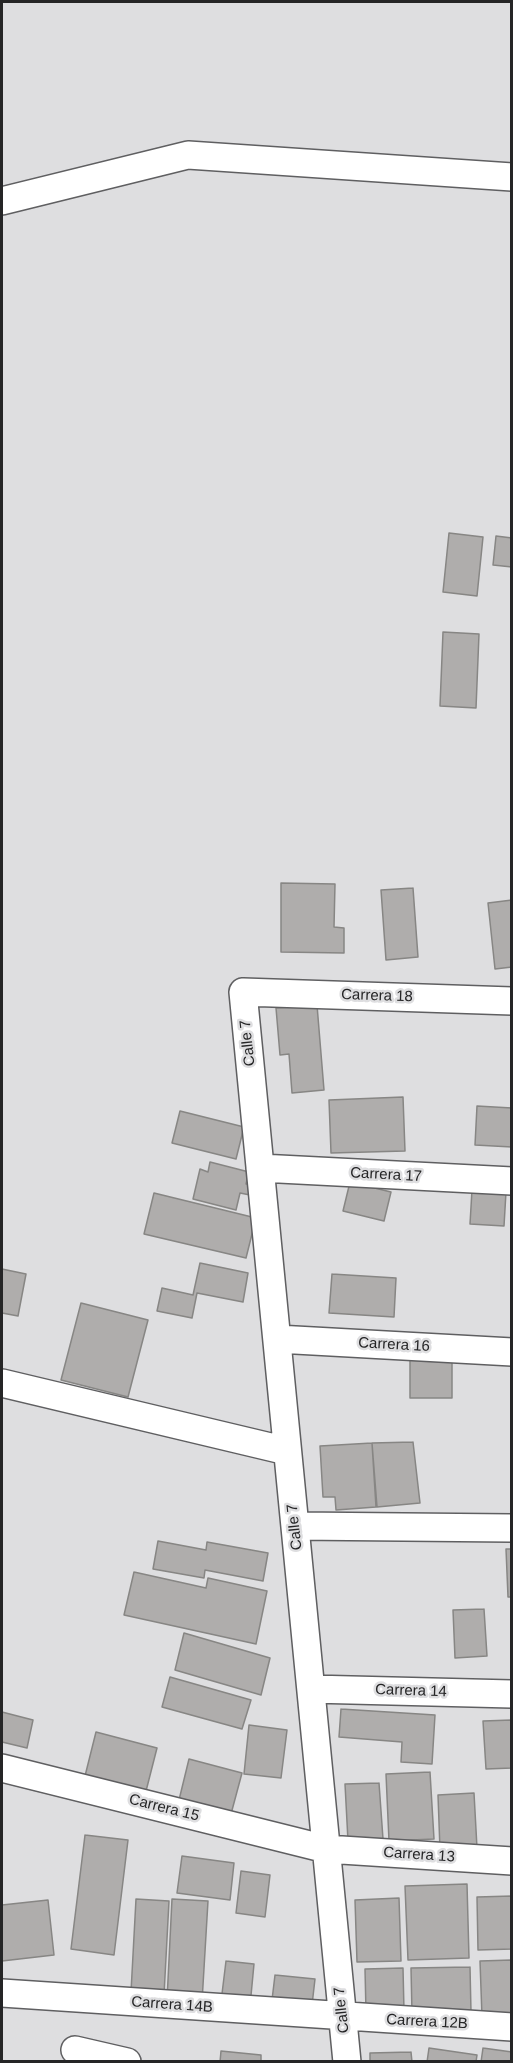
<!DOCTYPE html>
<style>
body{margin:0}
#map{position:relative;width:513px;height:2063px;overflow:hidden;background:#dedee0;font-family:Arial,sans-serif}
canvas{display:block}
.frame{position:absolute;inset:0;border:3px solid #252526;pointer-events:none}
</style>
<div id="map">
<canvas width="513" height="2063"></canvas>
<div class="frame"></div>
</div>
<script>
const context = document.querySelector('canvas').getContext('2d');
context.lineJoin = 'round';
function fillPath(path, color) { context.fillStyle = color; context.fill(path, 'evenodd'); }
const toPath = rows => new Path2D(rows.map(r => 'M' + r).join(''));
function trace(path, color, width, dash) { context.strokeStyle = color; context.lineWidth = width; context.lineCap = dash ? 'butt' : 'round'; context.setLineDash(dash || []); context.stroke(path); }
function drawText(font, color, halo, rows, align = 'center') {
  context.font = font + ' Arial,sans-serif'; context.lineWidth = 5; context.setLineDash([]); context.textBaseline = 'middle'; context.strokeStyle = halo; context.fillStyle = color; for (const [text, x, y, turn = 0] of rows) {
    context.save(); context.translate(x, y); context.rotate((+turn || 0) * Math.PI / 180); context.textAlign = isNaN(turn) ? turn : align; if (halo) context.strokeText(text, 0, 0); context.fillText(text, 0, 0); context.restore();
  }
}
const building = toPath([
 [449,533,483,537,477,596,443,592,449,533],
 [496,536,512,538,512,567,493,565,496,536],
 [443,632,479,634,476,708,440,706,443,632],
 [281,883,335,884,334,927,344,928,344,953,281,952,281,883],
 [413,888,418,957,386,960,381,890,413,888],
 [512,900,512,967,495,969,488,903,512,900],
 [317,1005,324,1090,292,1093,289,1054,280,1055,276,1008,317,1005],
 [403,1097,405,1151,331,1153,329,1100,403,1097],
 [477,1106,512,1108,512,1147,475,1145,477,1106],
 [180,1111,244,1127,236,1159,172,1143,180,1111],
 [210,1162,249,1172,246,1184,252,1185,250,1195,240,1193,236,1210,193,1199,200,1169,208,1172,210,1162],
 [350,1182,391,1192,384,1221,343,1211,350,1182],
 [472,1190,506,1192,504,1226,470,1224,472,1190],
 [154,1193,256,1218,246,1258,144,1234,154,1193],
 [200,1263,248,1273,243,1302,197,1293,192,1318,157,1311,162,1288,193,1295,200,1263],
 [2,1269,26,1274,18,1316,2,1313,2,1269],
 [332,1274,396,1278,394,1317,329,1313,332,1274],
 [81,1303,148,1320,128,1397,61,1380,81,1303],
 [410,1358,452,1358,452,1398,410,1398,410,1358],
 [413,1442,420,1503,377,1507,372,1443,413,1442],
 [372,1443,376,1507,336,1510,335,1497,323,1497,320,1446,372,1443],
 [158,1541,206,1550,207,1542,268,1553,263,1581,205,1570,204,1578,153,1569,158,1541],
 [506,1549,512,1549,512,1597,508,1597,506,1549],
 [134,1572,206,1588,208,1578,267,1591,256,1644,124,1615,134,1572],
 [484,1609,487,1656,455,1658,453,1610,484,1609],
 [184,1633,270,1658,261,1695,175,1670,184,1633],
 [170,1677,251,1700,242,1729,162,1707,170,1677],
 [341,1709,435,1715,432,1764,401,1762,402,1742,339,1737,341,1709],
 [2,1712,33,1720,27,1748,2,1742,2,1712],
 [512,1720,512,1768,486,1769,483,1721,512,1720],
 [249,1725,287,1730,281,1778,244,1774,249,1725],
 [96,1732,157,1748,145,1795,84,1780,96,1732],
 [189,1759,242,1773,231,1814,179,1800,189,1759],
 [430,1772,434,1839,389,1841,386,1774,430,1772],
 [379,1783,383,1839,348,1841,345,1784,379,1783],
 [474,1793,477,1848,440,1850,438,1795,474,1793],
 [85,1835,128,1840,114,1955,71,1949,85,1835],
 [182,1856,234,1863,230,1900,177,1893,182,1856],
 [241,1871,270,1875,265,1917,236,1913,241,1871],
 [467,1884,469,1958,408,1960,405,1886,467,1884],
 [512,1896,512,1949,478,1950,477,1897,512,1896],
 [399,1898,401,1961,357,1962,355,1900,399,1898],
 [136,1899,169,1901,164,1995,131,1992,136,1899],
 [172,1899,208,1901,202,2002,167,2000,172,1899],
 [48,1900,54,1955,2,1961,2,1905,48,1900],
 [512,1960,512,2016,482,2017,480,1961,512,1960],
 [226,1961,254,1964,250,2006,221,2002,226,1961],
 [470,1967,471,2012,412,2014,411,1968,470,1967],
 [403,1968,404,2011,366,2012,365,1969,403,1968],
 [275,1975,315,1979,312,2005,272,2000,275,1975],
 [429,2048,477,2055,476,2062,427,2062,429,2048],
 [483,2048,512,2052,512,2062,481,2062,483,2048],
 [221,2051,261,2055,261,2062,220,2062,221,2051],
 [411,2052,412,2062,370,2062,370,2053,411,2052]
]);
fillPath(building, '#afadac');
trace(building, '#878684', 1.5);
const minor = toPath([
 [2,201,188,155,512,177],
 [260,1168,512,1181],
 [277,1339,512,1352],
 [2,1383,287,1451],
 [295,1526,512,1528],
 [311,1689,512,1694],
 [2,1768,326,1849,512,1861],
 [2,1993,512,2027],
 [75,2050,127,2062],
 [347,2062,243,992,512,1001]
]);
trace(minor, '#5f5f61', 30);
trace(minor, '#fff', 27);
drawText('15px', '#252526', '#dedee0', [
 ["Carrera 18",377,996,2],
 ["Calle 7",248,1043,-96],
 ["Carrera 17",386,1175,3],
 ["Carrera 16",394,1345,3],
 ["Calle 7",295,1527,-96],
 ["Carrera 14",411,1691,2],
 ["Carrera 15",164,1808,14],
 ["Carrera 13",419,1855,4],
 ["Carrera 14B",172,2005,4],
 ["Calle 7",342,2010,-96],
 ["Carrera 12B",427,2022,3]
]);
</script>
